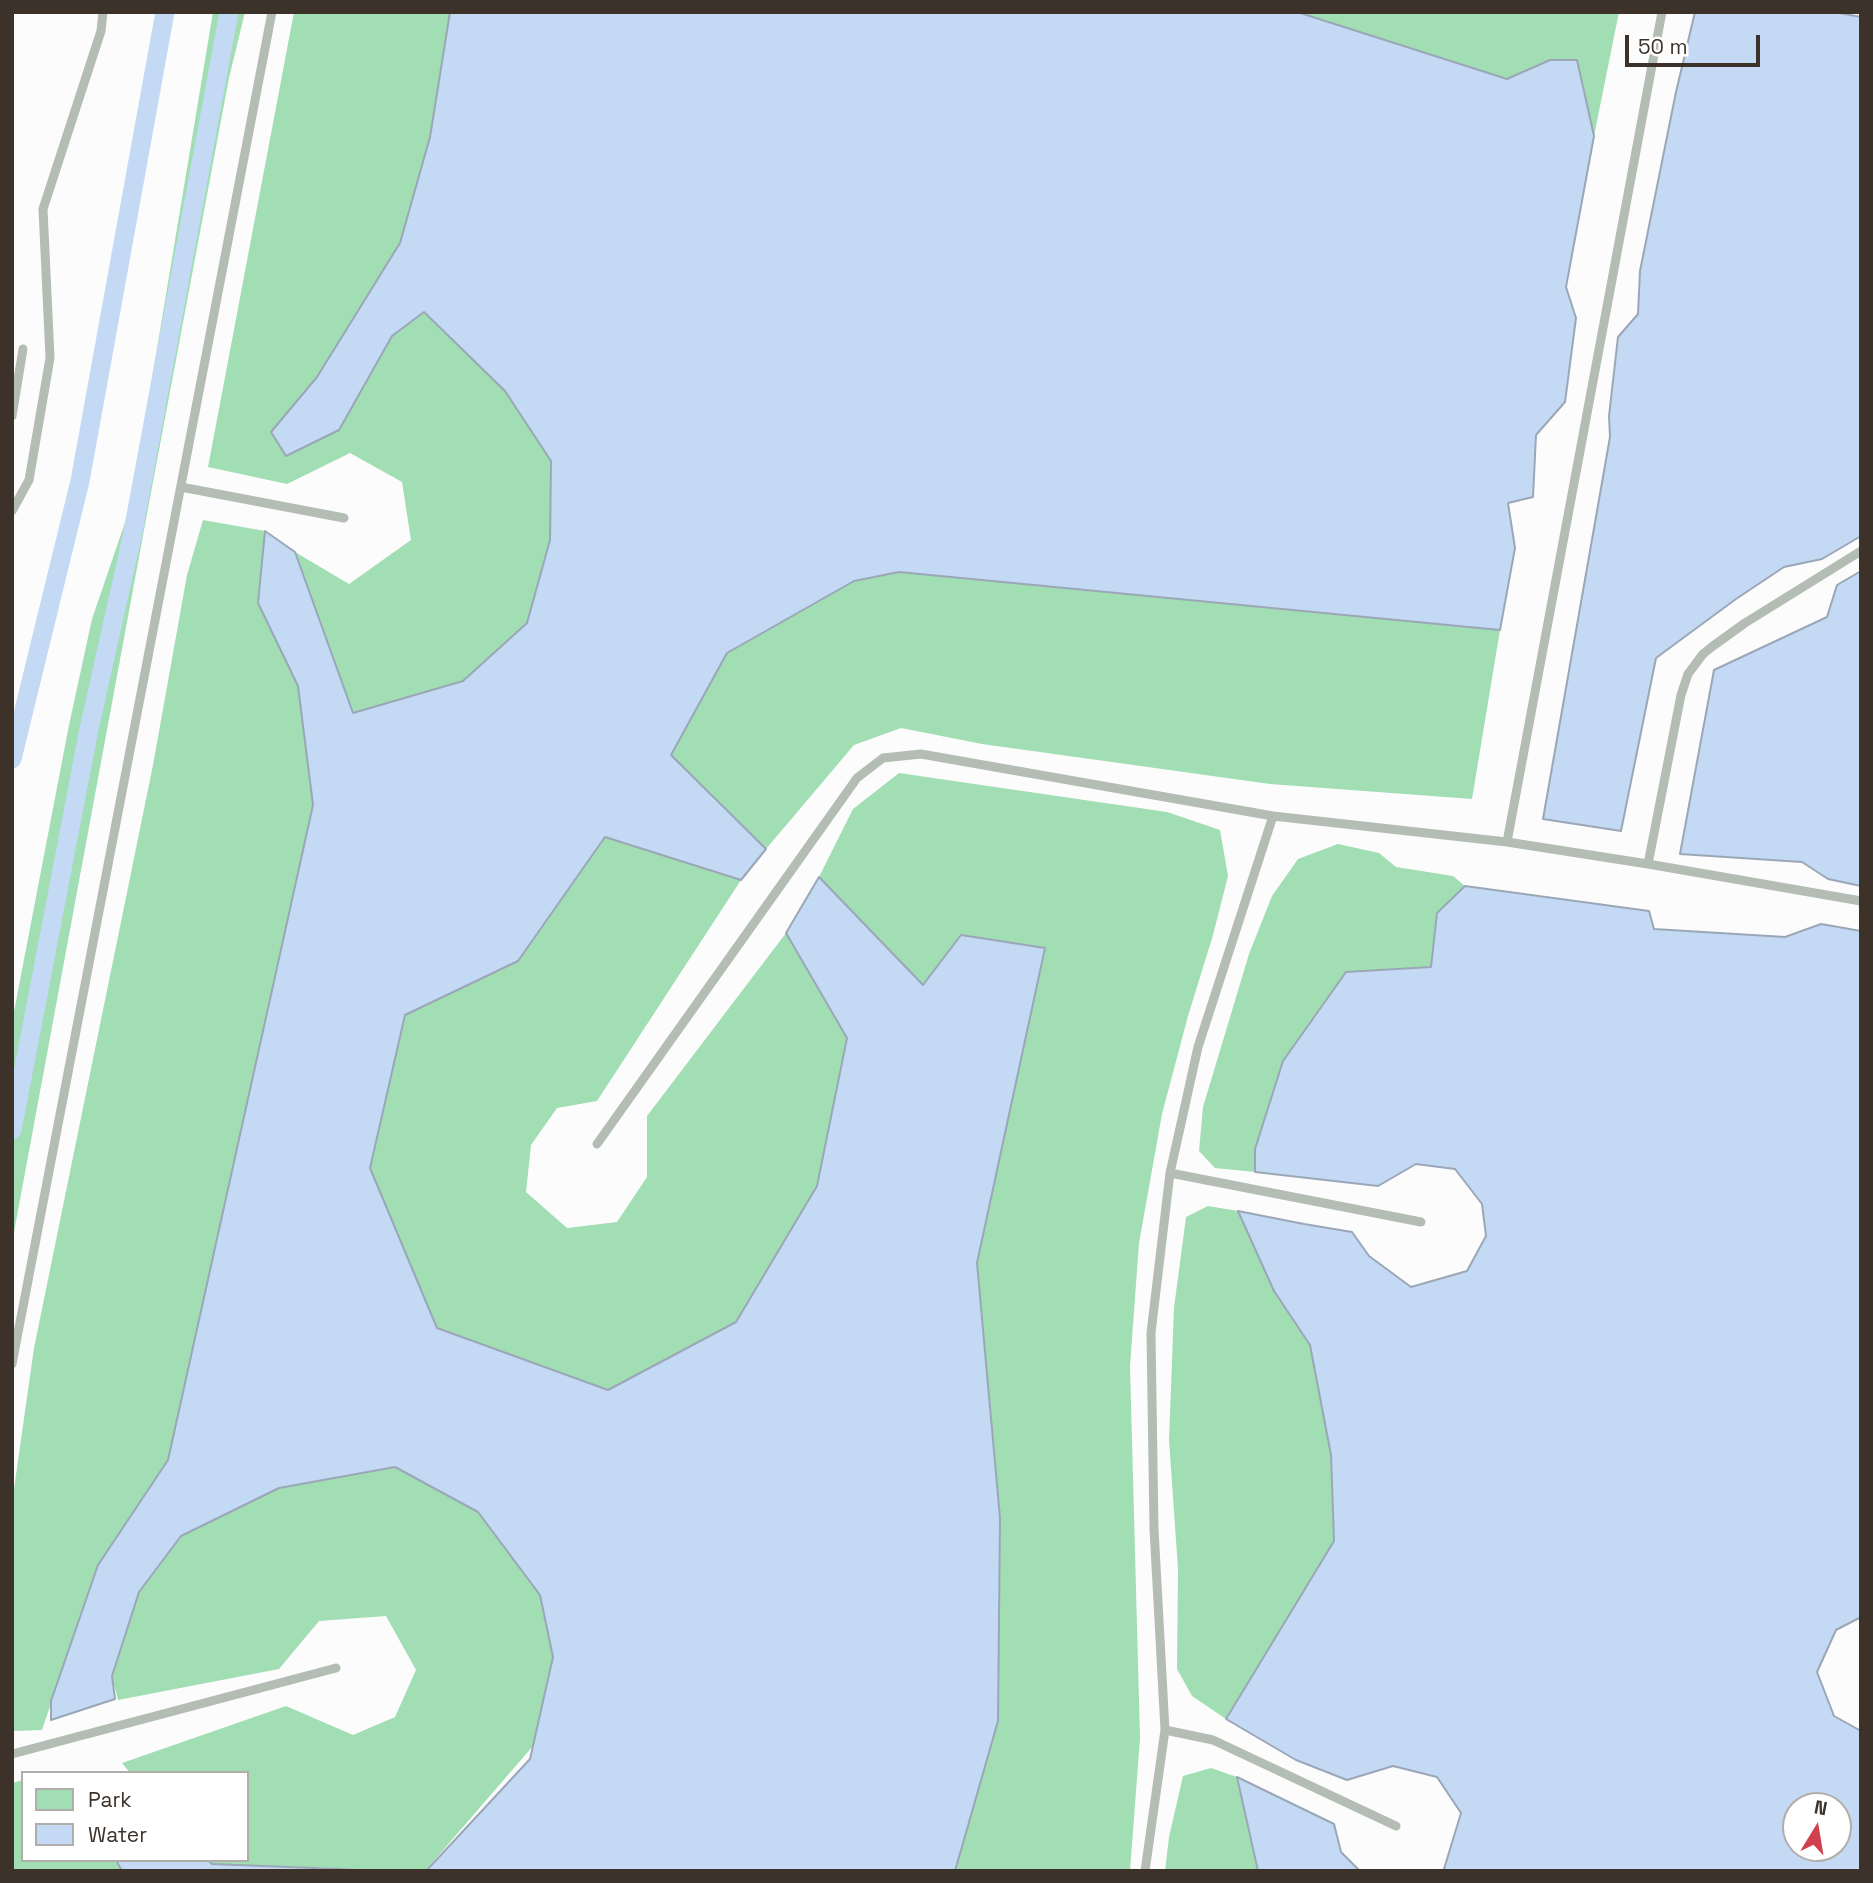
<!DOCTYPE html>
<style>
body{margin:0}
#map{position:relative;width:1873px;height:1883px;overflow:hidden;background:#fcfcfc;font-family:"Space Grotesk",sans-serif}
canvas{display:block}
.frame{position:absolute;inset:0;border:14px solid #3c322a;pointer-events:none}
.legend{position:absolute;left:21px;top:1771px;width:228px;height:91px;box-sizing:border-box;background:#fff;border:2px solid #b1adaa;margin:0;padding:9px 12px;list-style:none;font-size:21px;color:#3c322a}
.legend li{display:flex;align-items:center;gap:14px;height:35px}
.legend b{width:35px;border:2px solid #b1adaa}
.north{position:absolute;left:1782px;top:1792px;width:70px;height:70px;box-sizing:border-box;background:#fff;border:2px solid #b1adaa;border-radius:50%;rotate:11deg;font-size:19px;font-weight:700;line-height:28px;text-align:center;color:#3c322a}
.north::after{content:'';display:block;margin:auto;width:24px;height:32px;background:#d0404e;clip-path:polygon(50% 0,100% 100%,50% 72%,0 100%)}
.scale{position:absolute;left:1625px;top:35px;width:135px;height:32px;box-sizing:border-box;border:4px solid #3c322a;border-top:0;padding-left:9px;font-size:21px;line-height:24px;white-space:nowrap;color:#3c322a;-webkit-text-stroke:5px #fff;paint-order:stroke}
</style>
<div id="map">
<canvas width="1873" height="1883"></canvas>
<div class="frame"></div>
<ul class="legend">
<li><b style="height:19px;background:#a1deb4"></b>Park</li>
<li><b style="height:19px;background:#c4d9f4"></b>Water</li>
</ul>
<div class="north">N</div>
<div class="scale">50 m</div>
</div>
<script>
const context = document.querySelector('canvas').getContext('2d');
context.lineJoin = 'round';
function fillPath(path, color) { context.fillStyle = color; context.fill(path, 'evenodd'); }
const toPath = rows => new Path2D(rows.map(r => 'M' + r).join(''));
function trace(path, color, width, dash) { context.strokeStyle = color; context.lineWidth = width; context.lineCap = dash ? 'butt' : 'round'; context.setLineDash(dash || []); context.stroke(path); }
fillPath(toPath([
 [213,12,245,12,229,78,147,514,12,1243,12,1022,69,725,92,619,131,505],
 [294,12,450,12,430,137,400,243,317,377,271,433,339,430,392,336,424,312,505,391,551,461,550,540,527,623,463,681,352,713,295,552,349,584,411,540,402,482,350,453,287,484,208,467],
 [1297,12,1619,12,1594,136,1577,60,1550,60,1507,79],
 [203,520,265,531,258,603,298,686,313,804,168,1460,98,1565,42,1730,12,1731,12,1503,34,1348,153,765,187,575],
 [899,572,1500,630,1472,799,1270,784,982,744,901,728,854,745,766,849,670,755,727,653,854,581],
 [899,773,1167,812,1220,830,1228,876,1213,935,1188,1016,1162,1114,1139,1243,1130,1366,1140,1738,1130,1871,955,1871,998,1721,1000,1518,977,1263,1045,948,923,985,819,877,853,809],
 [605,837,741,880,597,1101,557,1108,531,1145,526,1192,567,1228,617,1222,647,1177,647,1116,786,933,847,1038,817,1186,736,1322,608,1390,437,1328,370,1168,405,1014,518,961],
 [1338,844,1379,853,1396,867,1453,876,1465,886,1437,913,1431,967,1346,972,1283,1061,1255,1149,1255,1172,1215,1168,1199,1151,1203,1107,1249,954,1272,896,1298,859],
 [1208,1206,1238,1211,1274,1291,1310,1345,1331,1455,1334,1541,1226,1719,1192,1696,1177,1669,1178,1569,1169,1440,1174,1308,1186,1217],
 [395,1467,478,1512,540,1595,553,1657,533,1746,425,1871,212,1864,208,1860,247,1860,247,1773,130,1773,122,1763,286,1706,353,1735,395,1717,416,1670,386,1616,319,1621,279,1669,118,1700,112,1677,139,1592,181,1536,279,1488],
 [1211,1768,1237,1777,1258,1871,1165,1871,1169,1837,1183,1776],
 [23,1780,23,1860,116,1860,122,1871,12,1871,12,1783]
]), '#a1deb4');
const water = toPath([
 [450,12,1297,12,1507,79,1550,60,1577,60,1594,136,1566,287,1576,318,1565,402,1536,435,1533,497,1508,503,1515,548,1500,630,899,572,854,581,727,653,671,755,766,849,741,880,605,837,518,961,405,1015,370,1168,437,1328,608,1390,736,1322,817,1186,847,1038,786,933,819,877,923,985,961,935,1045,948,977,1263,1000,1518,998,1721,955,1871,426,1871,530,1759,553,1657,540,1595,478,1512,395,1467,279,1488,181,1536,139,1592,112,1676,115,1699,51,1720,51,1701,98,1565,168,1460,313,805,298,686,258,603,265,531,295,552,353,713,463,681,527,623,550,540,551,461,505,391,424,312,392,336,339,430,286,456,271,432,317,377,400,243,430,137,450,12],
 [1695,12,1834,12,1861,17,1861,536,1822,559,1784,567,1736,599,1656,658,1621,831,1543,819,1610,437,1609,416,1618,337,1638,314,1640,271,1676,92,1695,12],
 [1861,571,1861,886,1828,879,1802,862,1680,854,1714,670,1827,617,1837,585,1861,571],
 [1465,886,1649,911,1654,929,1785,937,1821,924,1861,931,1861,1617,1836,1630,1817,1672,1834,1716,1861,1731,1861,1871,1442,1871,1444,1869,1461,1813,1437,1777,1393,1766,1347,1780,1296,1760,1226,1719,1334,1541,1331,1455,1310,1345,1274,1291,1238,1211,1304,1224,1352,1232,1369,1256,1411,1287,1467,1271,1486,1236,1482,1204,1455,1169,1416,1164,1378,1186,1255,1172,1255,1149,1283,1061,1346,972,1431,967,1437,913,1465,886],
 [1838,1806,1838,1848,1796,1848,1796,1806,1838,1806],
 [1237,1777,1334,1824,1341,1852,1360,1871,1258,1871,1237,1777],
 [116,1860,208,1860,212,1864,391,1871,122,1871,116,1860]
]);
fillPath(water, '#c4d9f4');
trace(water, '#9ba7b7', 2);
trace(toPath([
 [12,759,80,481,165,12],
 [12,1130,89,729,132,537,229,12]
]), '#c4d9f4', 19);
trace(toPath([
 [12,416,23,349],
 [181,487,344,518],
 [12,511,29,480,50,358,43,209,101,31,103,12],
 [1507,842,1662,12],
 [1648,864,1681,695,1688,674,1703,654,1713,646,1745,623,1861,551],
 [597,1144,857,778,883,758,921,754,1273,816,1507,842,1648,864,1861,901],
 [1170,1173,1421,1222],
 [12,1364,272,12],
 [1165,1730,1213,1740,1396,1826],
 [12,1754,336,1668],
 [1145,1871,1165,1730,1154,1529,1151,1333,1170,1173,1198,1047,1273,816]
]), '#b3bdb4', 9);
</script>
